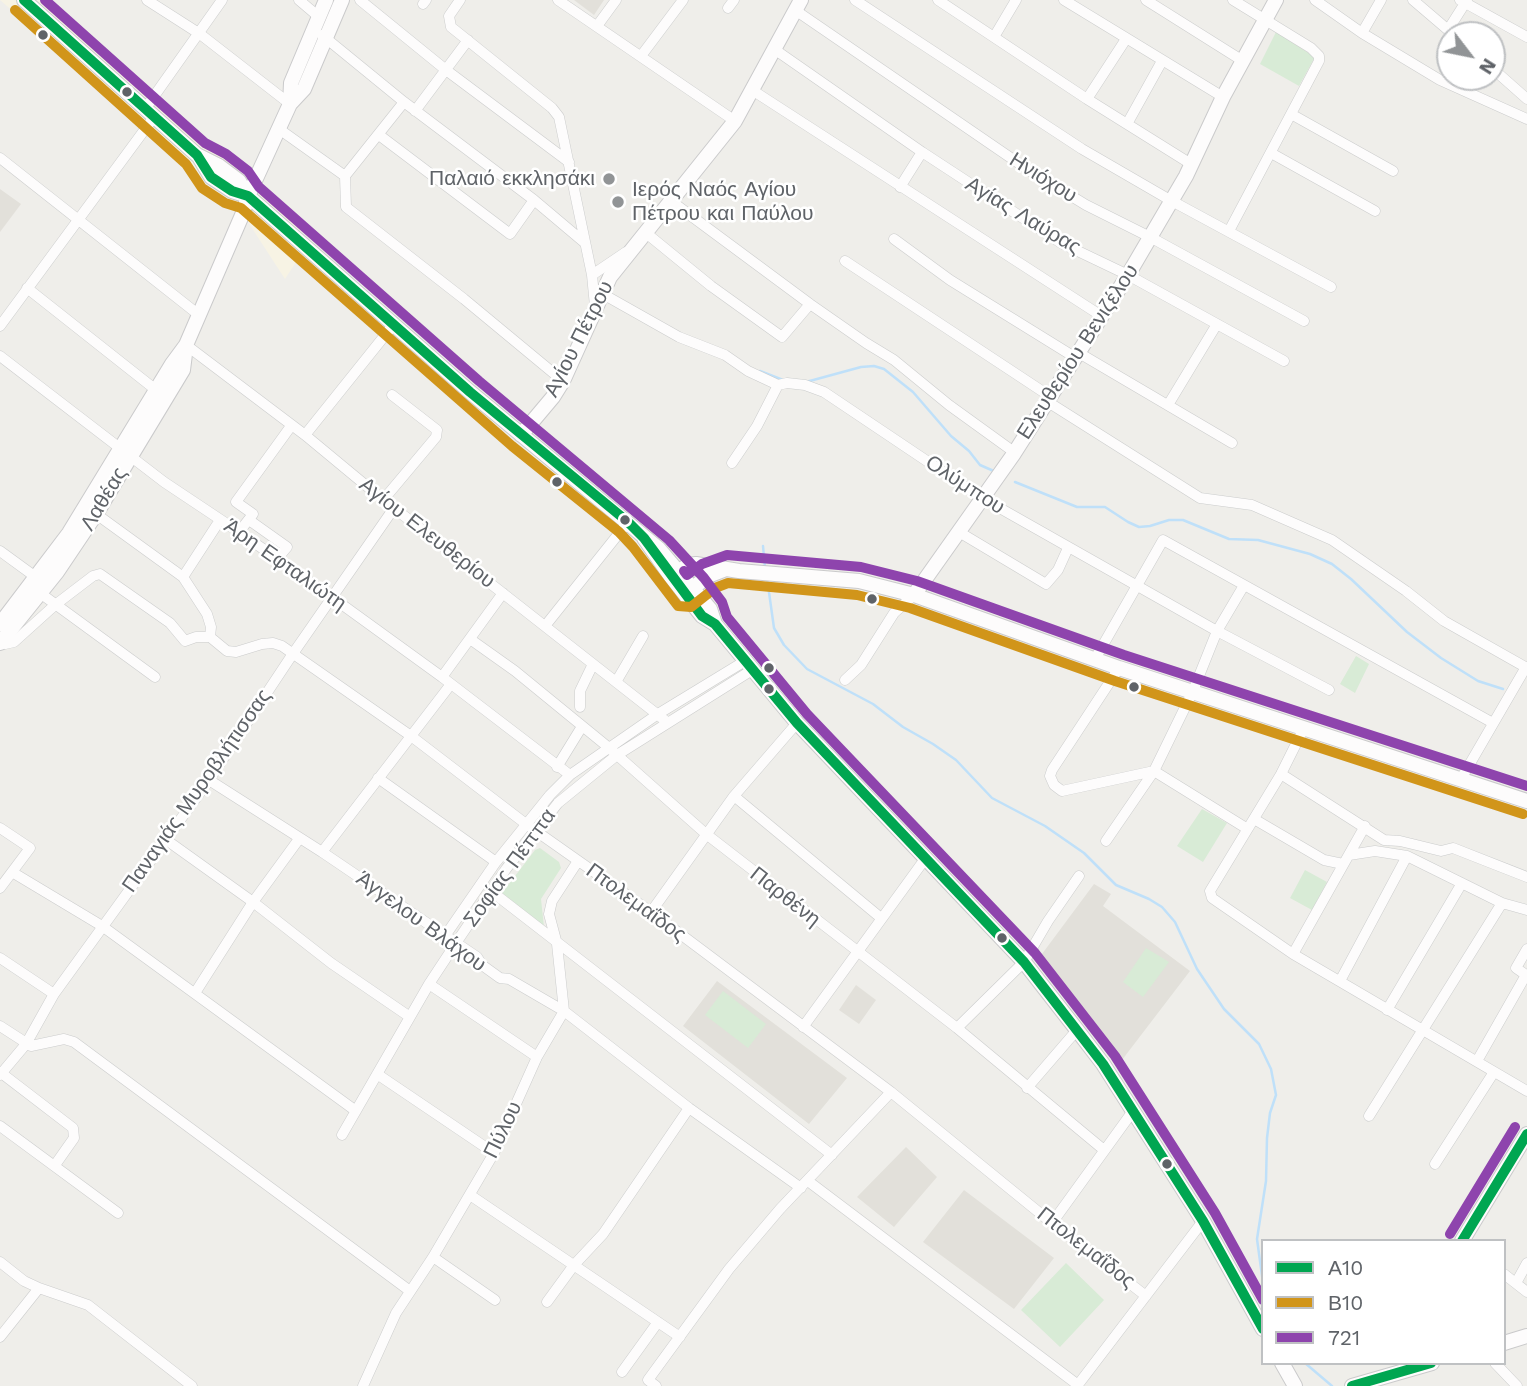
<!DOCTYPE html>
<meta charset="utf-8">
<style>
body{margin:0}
#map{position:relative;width:1527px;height:1386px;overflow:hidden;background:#efeeea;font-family:"Work Sans",sans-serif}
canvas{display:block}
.legend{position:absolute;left:1261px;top:1239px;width:245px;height:126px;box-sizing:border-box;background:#fff;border:2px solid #bfc1c3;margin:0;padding:9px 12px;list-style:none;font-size:21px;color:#5f6368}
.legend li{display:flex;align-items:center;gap:14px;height:35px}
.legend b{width:35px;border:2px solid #bfc1c3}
.north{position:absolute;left:1436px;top:21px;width:70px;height:70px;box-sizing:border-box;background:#fff;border:2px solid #bfc1c3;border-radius:50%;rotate:122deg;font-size:19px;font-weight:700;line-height:28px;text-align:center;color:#5f6368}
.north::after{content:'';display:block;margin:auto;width:24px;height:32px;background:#919496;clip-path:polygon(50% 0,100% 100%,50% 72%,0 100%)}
</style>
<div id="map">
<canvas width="1527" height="1386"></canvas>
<ul class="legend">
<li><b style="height:9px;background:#00a651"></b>Α10</li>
<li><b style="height:9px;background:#d1951a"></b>Β10</li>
<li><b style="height:9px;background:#8e44ad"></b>721</li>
</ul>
<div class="north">N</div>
</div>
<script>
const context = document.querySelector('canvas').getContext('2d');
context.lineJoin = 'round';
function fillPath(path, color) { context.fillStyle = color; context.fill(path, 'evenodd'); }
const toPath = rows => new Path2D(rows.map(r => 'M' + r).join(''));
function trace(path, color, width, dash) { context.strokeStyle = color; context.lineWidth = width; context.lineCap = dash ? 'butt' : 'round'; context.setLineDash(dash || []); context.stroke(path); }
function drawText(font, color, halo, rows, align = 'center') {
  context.font = font + ' "Work Sans",sans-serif'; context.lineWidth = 5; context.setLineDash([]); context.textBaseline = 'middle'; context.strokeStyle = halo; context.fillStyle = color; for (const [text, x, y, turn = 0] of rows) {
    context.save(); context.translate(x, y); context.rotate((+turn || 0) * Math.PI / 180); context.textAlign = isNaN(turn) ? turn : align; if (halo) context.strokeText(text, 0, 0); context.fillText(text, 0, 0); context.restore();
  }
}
fillPath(toPath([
 [0,0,40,0,302,224,296,262,285,279,235,202]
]), '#f7f3e4');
fillPath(toPath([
 [574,0,604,0,594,15],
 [0,189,21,204,0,232],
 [1094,884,1111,894,1103,906,1190,971,1122,1060,1084,1010,1039,958],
 [717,981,847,1078,809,1124,683,1026],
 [856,985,876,1000,859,1024,839,1010],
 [906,1147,937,1177,894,1227,857,1197],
 [964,1190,1054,1258,1014,1309,923,1242]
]), '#e2e0da');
fillPath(toPath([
 [1276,32,1315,57,1299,86,1260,64],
 [1356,656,1369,664,1355,693,1340,684],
 [1202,809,1227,823,1203,862,1177,846],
 [540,848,559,862,561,868,541,899,544,927,502,893,535,850],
 [1305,870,1327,882,1312,910,1290,898],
 [1146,948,1169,962,1143,997,1123,982],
 [723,991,766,1024,748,1048,705,1015],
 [1066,1263,1104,1300,1060,1347,1021,1310]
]), '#d8ebd6');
trace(toPath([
 [760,371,783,380],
 [806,382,861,367,874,366,884,369,913,392,951,436,969,451,980,465,996,472],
 [1015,482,1077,507,1105,507,1128,522,1139,527,1150,526,1169,520,1183,520,1229,539,1258,540,1310,554,1332,564,1351,579,1407,632,1441,658,1478,681,1503,689],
 [763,546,765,568],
 [767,578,774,628,784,645,807,669,873,704,903,727,933,744,956,760,992,798,1045,826,1084,853,1116,885,1149,899,1162,907,1175,922,1197,969,1224,1009,1259,1044,1271,1069,1276,1095,1270,1113,1267,1138,1266,1181,1257,1239,1263,1283],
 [1305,1363,1332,1386]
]), '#bfe0f9', 2.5);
const street = toPath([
 [147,0,200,34,290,104],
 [299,0,319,17],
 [360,0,446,70,569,162],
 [460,0,449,16,451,27,552,108,559,117,592,275,595,306],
 [558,0,735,121],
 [855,0,1082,149,1170,200,1331,287],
 [938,0,1087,99,1191,164],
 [1064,0,1223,97],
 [1146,0,1243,61],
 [1315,0,1362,33,1440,80,1527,119],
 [1413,0,1454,35],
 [1460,0,1527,37],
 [423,4,426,0],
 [728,8,734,0],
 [795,10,1027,169,1086,205,1150,237,1304,321],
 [597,26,616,0],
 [1448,30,1467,0],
 [1362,33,1381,0],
 [322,35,404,102,534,200,585,243],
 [994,37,1016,0],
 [774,49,922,152,1061,243,1128,275,1284,361],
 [641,56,683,0],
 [1492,68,1527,99],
 [752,90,1103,317],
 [1087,99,1126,39],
 [145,109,222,0],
 [415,111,468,40],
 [1291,114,1393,171],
 [1127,124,1162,61],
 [279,129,345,176],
 [379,135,510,234,534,200],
 [1271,153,1375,211],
 [0,158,199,315],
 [345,176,346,207,464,299,563,381],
 [345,176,404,102],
 [900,187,922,152],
 [671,201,810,304,866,343,894,360,949,405,1014,452],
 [1229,231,1319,61,1319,56,1311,48,1233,0],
 [642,237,646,233,711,286,782,337,810,304],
 [894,239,950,280,1076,358],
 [845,261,1051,397],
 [592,275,626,252],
 [27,288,156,390],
 [601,293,679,337,725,355,748,371,778,385,787,383,805,385,824,392,982,498,1217,631,1329,690],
 [0,326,154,117],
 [186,345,305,435,375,493,667,722],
 [1079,353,1232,443],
 [0,356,164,482,239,532,333,598,442,677,570,775],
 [1048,402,1200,498,1252,505,1332,540,1406,591,1444,621,1527,668],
 [1168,405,1217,324],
 [305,435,394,324],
 [732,463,757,426,778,385],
 [384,499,436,437,437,430,392,395],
 [92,511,183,577,207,614,211,627,210,637],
 [249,520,287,547,277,559],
 [239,532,253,514,236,502,291,426],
 [959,532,1046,584,1058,570,1068,548],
 [0,551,37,578],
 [183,577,220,520],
 [40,593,155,677],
 [545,626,628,522],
 [470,639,515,671,608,747,706,834,957,1028,1104,1150],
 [0,641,5,644,14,642,55,605,93,576,100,574,170,623,185,641,196,637,210,637,227,651,236,652,262,644,273,643,282,646,411,736,526,824,651,912,891,1092,1052,1223,1146,1296],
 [1095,659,1163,540,1493,723],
 [1119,668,1052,770,1050,776,1054,785,1062,791,1154,771,1246,828],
 [442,677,503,593],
 [845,680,861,665,894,613,914,595],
 [616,682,643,636],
 [580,707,580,691,593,664],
 [1304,728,1281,774,1210,891,1212,898,1293,954,1527,1091],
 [557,767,581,728],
 [1281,774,1384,840,1400,841,1441,851,1453,848,1527,877],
 [378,778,496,862],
 [1461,779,1526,667],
 [209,780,322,852,477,957,482,965,500,978,509,979,564,1011,689,1108,801,1188],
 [734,796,881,918],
 [1254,819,1324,860,1343,864],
 [0,828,30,848,0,888],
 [165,839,253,902,331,963,410,1017],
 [1106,841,1154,771,1193,691,1217,631,1243,587],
 [322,852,451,684],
 [1349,855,1375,851,1407,856,1502,903,1527,910],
 [12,872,102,926,356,1111],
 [491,891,832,1155],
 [651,912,734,796,797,723],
 [445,936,496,862,550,795,570,775,658,714,745,661],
 [1293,954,1365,826],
 [0,958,54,994],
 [1340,981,1407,856],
 [429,984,537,1057],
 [195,993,253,902,299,839],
 [1387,1010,1462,883],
 [0,1026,31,1046,64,1039,74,1042,410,1291],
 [803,1027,925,859],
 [957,1028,1024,962,1048,921,1079,876],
 [1477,1061,1526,975,1516,968,1527,949],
 [0,1072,73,1128,74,1138,55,1165],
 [377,1074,494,1153],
 [0,1075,26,1044,54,994,209,780,292,655,394,508],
 [1027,1088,1077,1030],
 [1369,1116,1502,903],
 [0,1126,118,1213],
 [342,1135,429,984,456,943,506,869,558,803,617,755,752,670],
 [1435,1164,1494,1072],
 [808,1181,1078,1385],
 [470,1195,680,1337],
 [1052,1223,1133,1111],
 [433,1257,495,1300],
 [0,1262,24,1281,39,1288,88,1305,192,1386],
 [1504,1274,1527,1292],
 [1516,1283,1527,1263],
 [547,1302,574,1265,603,1234,689,1108],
 [0,1337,39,1288],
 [1495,1363,1517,1386],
 [622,1372,658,1322],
 [363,1386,396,1313,433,1257,494,1153,537,1057,564,1011,557,944,549,914,552,901,578,861],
 [656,1386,648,1380,729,1269,780,1209,891,1092],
 [1077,1386,1203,1221]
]);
const secondary = toPath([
 [24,0,197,155,219,166,239,181,248,196,470,392,659,549,710,609,715,624],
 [290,104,304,89,342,0],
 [199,157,211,177,232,191,248,196],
 [521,435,553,397,563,381,610,277,735,121,801,0],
 [644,538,671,577,702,616,715,624,797,723,1024,962,1077,1030,1103,1064,1203,1221,1263,1329],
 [673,575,688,565,696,564,739,571,859,581,914,595,1119,668,1527,801],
 [688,592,708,576,726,569],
 [914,595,1013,455,1128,275,1186,176,1223,97,1276,0],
 [0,624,69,533,172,364,186,345,243,213,248,196,290,104,291,83,326,0],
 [0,643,57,572,96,514,183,370,186,346],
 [1462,1241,1527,1134],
 [1504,1343,1527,1336],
 [1282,1363,1295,1386],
 [1352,1386,1432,1363]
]);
trace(street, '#cbcccc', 11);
trace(secondary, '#cacacb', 16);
trace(street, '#fdfcfc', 10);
trace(secondary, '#fdfcfc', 14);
trace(toPath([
 [24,0,197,155,211,177,232,191,248,196,470,392,628,522,644,538,702,616,715,624,797,723,1024,962,1103,1064,1203,1221,1263,1329],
 [1462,1241,1527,1134],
 [1352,1386,1431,1363]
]), '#00a651', 10);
trace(toPath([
 [15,10,186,164,202,188,225,203,241,208,512,446,619,532,633,547,678,606,691,607,715,588,728,583,857,595,910,608,1115,681,1523,814]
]), '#d1951a', 10);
trace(toPath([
 [45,0,205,143,226,154,248,171,259,187,479,381,669,540,704,578,722,602,727,617,807,714,1035,953,1115,1056,1215,1213,1263,1300],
 [684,571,687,575,702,564,727,555,861,567,917,581,1124,655,1527,786],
 [1450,1234,1515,1127]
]), '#8e44ad', 10);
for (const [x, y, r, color] of [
 [43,35,6,"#5f6368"],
 [127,92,6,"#5f6368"],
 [609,179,7,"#919496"],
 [618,202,7,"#919496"],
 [557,482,6,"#5f6368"],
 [625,520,6,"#5f6368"],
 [872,599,6,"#5f6368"],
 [769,668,6,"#5f6368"],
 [1134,687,6,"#5f6368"],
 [769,689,6,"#5f6368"],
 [1002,938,6,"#5f6368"],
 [1167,1164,6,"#5f6368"]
]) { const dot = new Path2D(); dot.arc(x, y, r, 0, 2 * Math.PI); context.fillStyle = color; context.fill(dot); trace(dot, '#fff', 2.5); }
drawText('21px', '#5f6368', '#fff', [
 ["Ηνιόχου",1043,178,32],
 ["Αγίας Λαύρας",1023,216,31],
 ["Αγίου Πέτρου",579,339,-63],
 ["Ελευθερίου Βενιζέλου",1078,352,-57],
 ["Ολύμπου",965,485,33],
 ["Λαθέας",104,499,-59],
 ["Αγίου Ελευθερίου",427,533,38],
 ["Άρη Εφταλιώτη",285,565,35],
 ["Παναγιάς Μυροβλήτισσας",197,791,-55],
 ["Σοφίας Πέππα",510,868,-54],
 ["Παρθένη",785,897,38],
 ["Πτολεμαΐδος",636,903,36],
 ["Άγγελου Βλάχου",421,922,36],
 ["Πύλου",503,1130,-64],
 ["Πτολεμαΐδος",1086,1248,38]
]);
drawText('21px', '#5f6368', '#fff', [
 ["Παλαιό εκκλησάκι",595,179],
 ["Ιερός Ναός Αγίου",632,190,"left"],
 ["Πέτρου και Παύλου",632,214,"left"]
], 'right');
</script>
